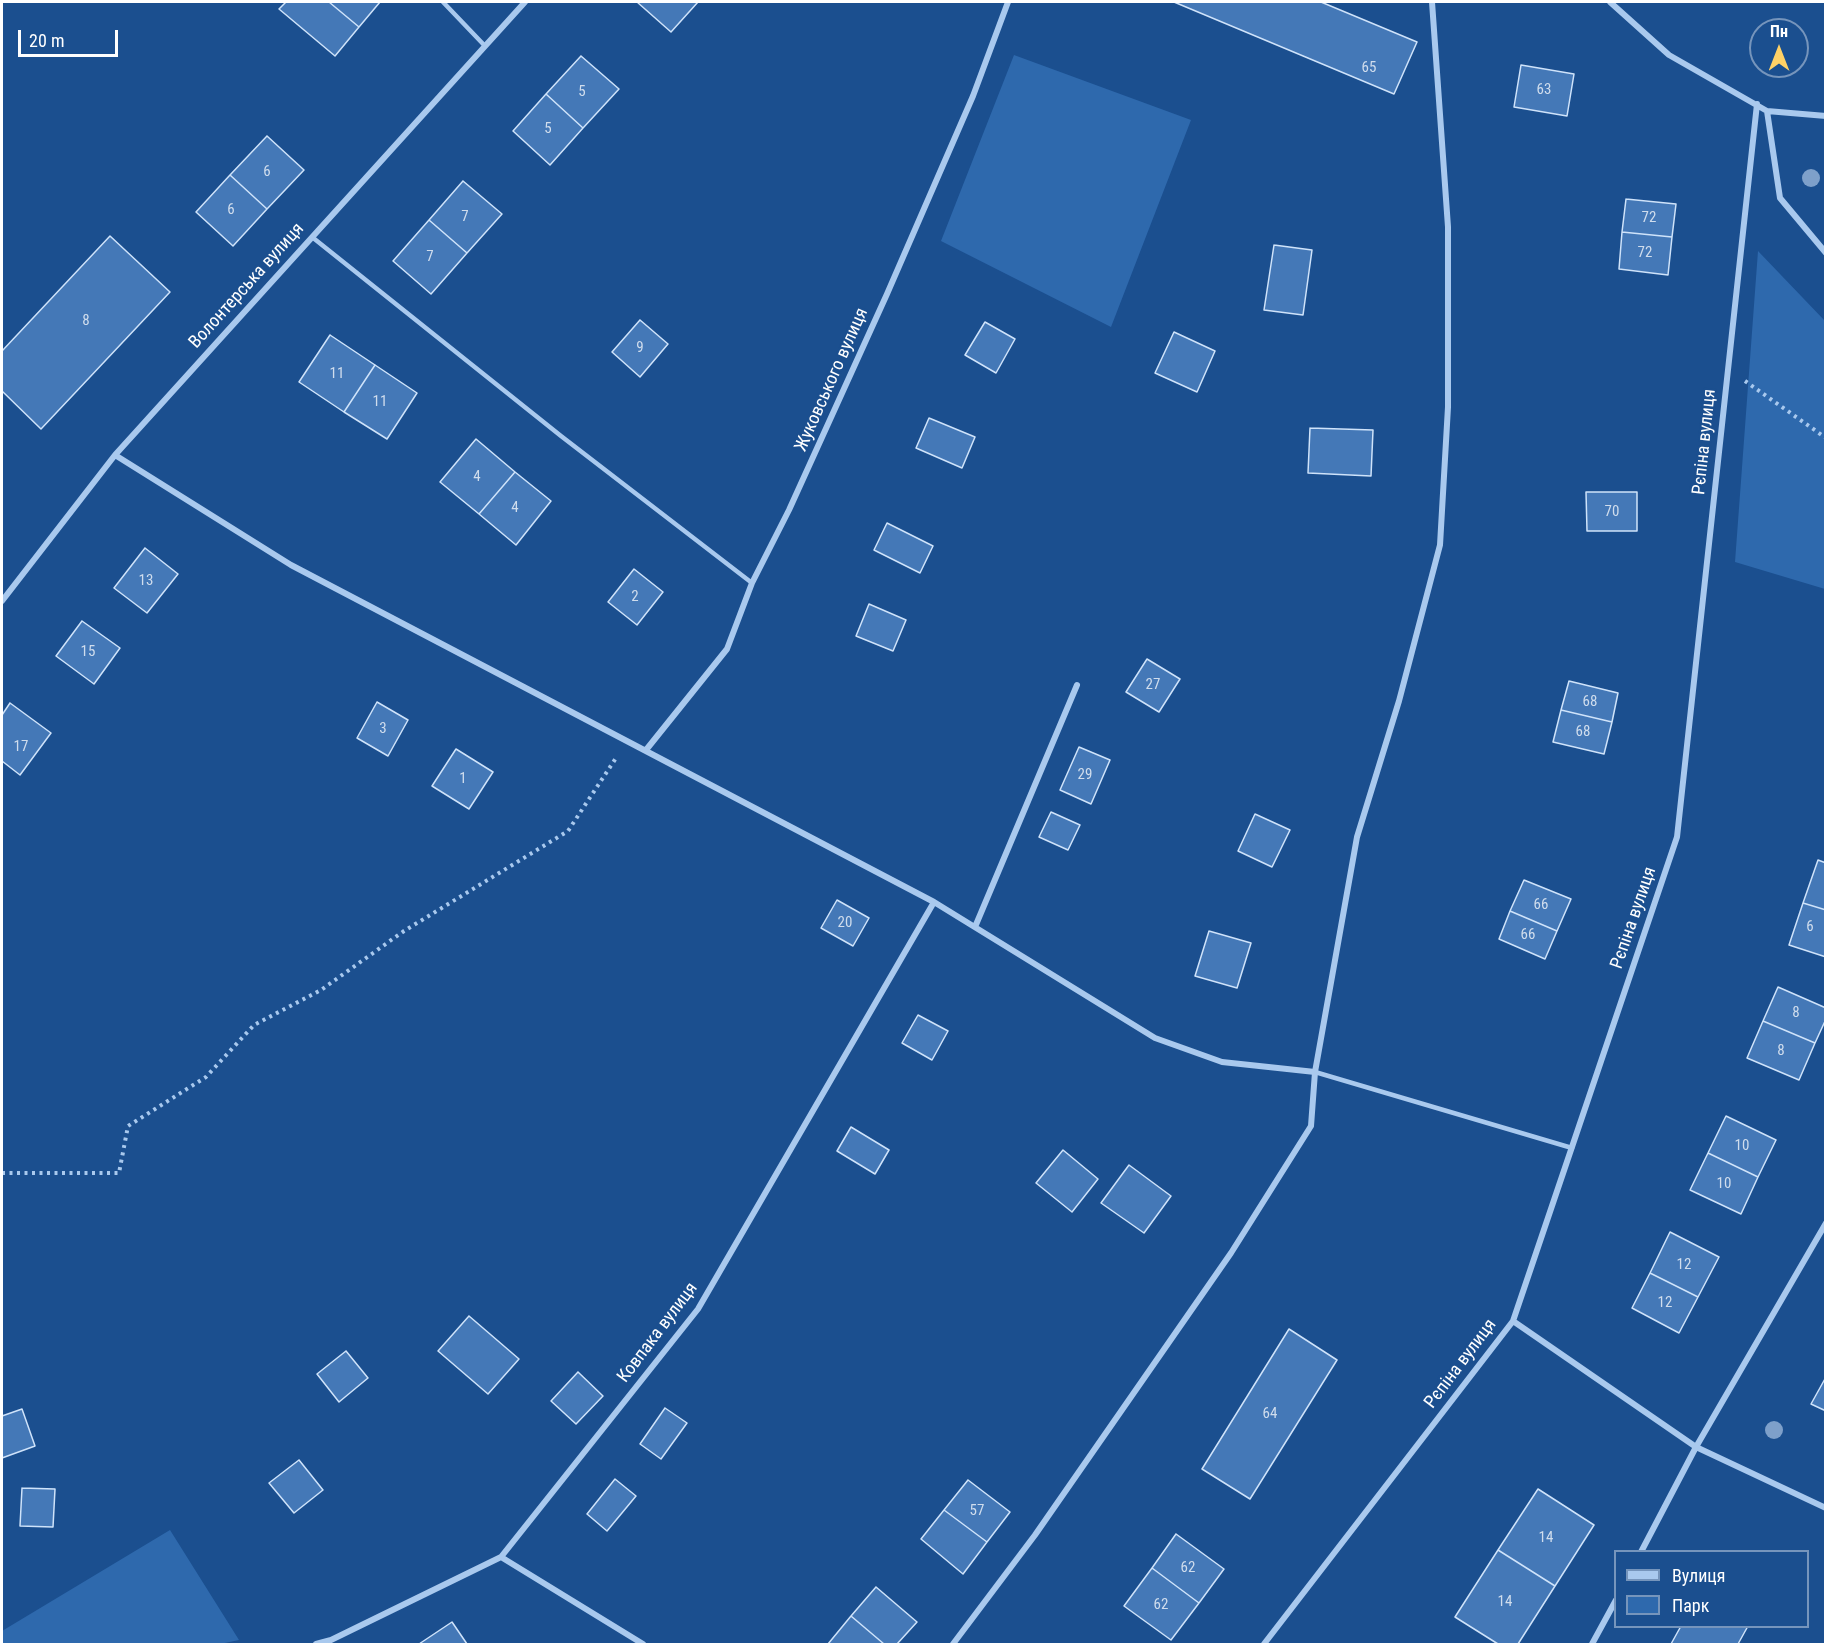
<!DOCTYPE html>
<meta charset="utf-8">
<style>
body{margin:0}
#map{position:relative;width:1827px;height:1646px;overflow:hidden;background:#1b4f8f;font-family:"Roboto Condensed",sans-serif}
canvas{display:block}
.frame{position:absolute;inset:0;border:3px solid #fff;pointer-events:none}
.legend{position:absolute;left:1614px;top:1550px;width:195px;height:78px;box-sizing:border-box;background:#1b4f8f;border:2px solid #7695bc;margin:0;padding:8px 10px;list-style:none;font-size:18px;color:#fff}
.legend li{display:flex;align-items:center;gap:12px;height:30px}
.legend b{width:30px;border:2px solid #7695bc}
.north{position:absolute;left:1749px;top:18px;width:60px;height:60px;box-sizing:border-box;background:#1b4f8f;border:2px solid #7695bc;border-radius:50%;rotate:0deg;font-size:16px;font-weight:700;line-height:24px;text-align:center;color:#fff}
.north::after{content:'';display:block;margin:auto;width:21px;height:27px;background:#ffd166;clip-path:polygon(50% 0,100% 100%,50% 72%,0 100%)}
.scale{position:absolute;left:18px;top:30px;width:100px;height:27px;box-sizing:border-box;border:3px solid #fff;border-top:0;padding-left:8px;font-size:18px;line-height:21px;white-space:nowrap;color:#fff;-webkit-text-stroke:4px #1b4f8f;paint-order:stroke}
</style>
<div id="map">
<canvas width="1827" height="1646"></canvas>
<div class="frame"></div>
<ul class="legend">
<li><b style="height:8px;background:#a9c9ee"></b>Вулиця</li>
<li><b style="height:16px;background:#2e69ad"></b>Парк</li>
</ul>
<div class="north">Пн</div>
<div class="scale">20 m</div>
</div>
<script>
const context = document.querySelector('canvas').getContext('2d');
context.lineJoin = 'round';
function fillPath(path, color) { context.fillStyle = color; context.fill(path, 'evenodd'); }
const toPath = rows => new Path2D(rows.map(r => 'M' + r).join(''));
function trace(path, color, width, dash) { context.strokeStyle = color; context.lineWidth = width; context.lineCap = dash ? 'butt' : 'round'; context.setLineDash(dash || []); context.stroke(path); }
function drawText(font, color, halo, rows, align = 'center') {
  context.font = font + ' "Roboto Condensed",sans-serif'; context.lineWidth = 4.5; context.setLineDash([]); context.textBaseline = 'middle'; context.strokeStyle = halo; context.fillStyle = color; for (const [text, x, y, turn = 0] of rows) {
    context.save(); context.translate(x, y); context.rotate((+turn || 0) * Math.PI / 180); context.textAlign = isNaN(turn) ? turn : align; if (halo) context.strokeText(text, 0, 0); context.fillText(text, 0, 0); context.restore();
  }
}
fillPath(toPath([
 [1014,55,1191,120,1111,327,941,241],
 [1758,251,1825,321,1825,589,1735,562],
 [170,1530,239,1640,220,1644,3,1644,2,1631]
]), '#2e69ad');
const building = toPath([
 [286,2,329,2,359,27,335,56,279,9,286,2],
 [329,2,380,2,359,27,329,2],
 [637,2,698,2,671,32,637,2],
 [1174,2,1321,2,1417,42,1394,94,1174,2],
 [581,56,619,89,583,128,546,94,581,56],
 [1521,65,1574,74,1567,116,1514,107,1521,65],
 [546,94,583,128,550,165,513,131,546,94],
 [267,136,304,170,267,209,230,175,267,136],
 [230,175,267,209,233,246,196,212,230,175],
 [463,181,502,214,467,253,429,220,463,181],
 [1626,199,1676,204,1672,237,1622,232,1626,199],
 [429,220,467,253,431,294,393,261,429,220],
 [1622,232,1672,237,1668,275,1619,269,1622,232],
 [110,236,170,292,41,429,2,391,2,351,110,236],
 [1274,245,1312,250,1303,315,1264,310,1274,245],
 [640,320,668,344,640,377,612,352,640,320],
 [985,322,1015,339,996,373,965,355,985,322],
 [1174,332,1215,351,1197,392,1155,373,1174,332],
 [330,335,375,365,344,412,299,382,330,335],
 [375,365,417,393,387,439,344,412,375,365],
 [929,418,975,437,962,468,916,448,929,418],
 [1310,428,1373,430,1371,476,1308,473,1310,428],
 [476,439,515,472,479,514,440,482,476,439],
 [515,472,551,501,516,545,479,514,515,472],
 [1586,492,1637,492,1637,531,1587,531,1586,492],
 [887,523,933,546,920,573,874,550,887,523],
 [145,548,178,574,147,613,114,588,145,548],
 [634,569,663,592,637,625,608,602,634,569],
 [869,604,906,620,893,651,856,636,869,604],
 [82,621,120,648,94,684,56,656,82,621],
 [1147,659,1180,679,1159,712,1126,692,1147,659],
 [1569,681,1618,693,1612,722,1561,710,1569,681],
 [377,702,408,720,388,756,357,738,377,702],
 [10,703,51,733,20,775,2,761,2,715,10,703],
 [1561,710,1612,722,1604,754,1553,742,1561,710],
 [1079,747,1110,760,1091,804,1060,790,1079,747],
 [456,749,493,772,469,809,432,786,456,749],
 [1051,812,1080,825,1068,850,1039,837,1051,812],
 [1255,814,1290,830,1272,867,1238,851,1255,814],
 [1818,860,1826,863,1826,910,1803,903,1818,860],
 [1524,880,1571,899,1557,931,1510,911,1524,880],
 [837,900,869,918,853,946,821,928,837,900],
 [1803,903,1826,910,1826,957,1789,945,1803,903],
 [1510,911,1557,931,1545,959,1499,939,1510,911],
 [1209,931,1251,943,1237,988,1195,976,1209,931],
 [1778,987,1826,1008,1826,1019,1815,1043,1763,1021,1778,987],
 [918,1015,948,1031,932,1060,902,1043,918,1015],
 [1763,1021,1815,1043,1799,1080,1747,1058,1763,1021],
 [1726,1116,1776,1140,1758,1177,1708,1153,1726,1116],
 [851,1127,889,1150,875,1174,837,1151,851,1127],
 [1063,1150,1098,1179,1072,1212,1036,1183,1063,1150],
 [1708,1153,1758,1177,1741,1214,1690,1190,1708,1153],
 [1129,1165,1171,1196,1144,1233,1101,1203,1129,1165],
 [1670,1232,1719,1257,1698,1297,1650,1273,1670,1232],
 [1650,1273,1698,1297,1679,1333,1632,1308,1650,1273],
 [469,1316,519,1359,488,1394,438,1351,469,1316],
 [1289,1329,1337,1360,1250,1499,1202,1469,1289,1329],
 [346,1351,368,1378,339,1402,317,1374,346,1351],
 [578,1372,603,1396,576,1424,551,1401,578,1372],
 [1826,1377,1826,1411,1811,1404,1826,1377],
 [665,1408,687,1423,661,1459,640,1444,665,1408],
 [22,1409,35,1446,2,1458,2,1416,22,1409],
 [299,1460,323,1490,294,1513,269,1483,299,1460],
 [615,1479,636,1496,607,1531,587,1514,615,1479],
 [968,1480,1010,1512,987,1542,944,1510,968,1480],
 [22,1488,55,1489,53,1527,20,1526,22,1488],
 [1538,1489,1594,1525,1555,1586,1498,1550,1538,1489],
 [944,1510,987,1542,963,1574,921,1539,944,1510],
 [1176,1534,1224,1569,1199,1603,1152,1568,1176,1534],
 [1498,1550,1555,1586,1518,1644,1498,1644,1455,1617,1498,1550],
 [1152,1568,1199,1603,1171,1640,1124,1606,1152,1568],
 [876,1587,917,1622,897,1644,884,1644,851,1616,876,1587],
 [851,1616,884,1644,828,1644,851,1616],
 [452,1622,467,1644,419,1644,452,1622],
 [1681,1626,1748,1626,1738,1644,1671,1644,1681,1626]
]);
fillPath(building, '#4478b7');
trace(building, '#cfe3fa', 1.5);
trace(toPath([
 [1745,381,1826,438],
 [2,1173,119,1173,128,1126,206,1077,254,1025,321,990,404,931,568,831,616,758]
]), '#a9c9ee', 4, [3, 4.5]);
trace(toPath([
 [443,2,485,46],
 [312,237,561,436,752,583],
 [1315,1072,1572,1148]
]), '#a9c9ee', 4.5);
trace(toPath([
 [1610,2,1669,55,1767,111,1826,116],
 [1767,111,1780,198,1826,253],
 [115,455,291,565,934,902,1155,1038,1222,1062,1315,1072],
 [2,601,115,455,525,2],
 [646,750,727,649,752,583,789,510,887,294,973,96,1008,2],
 [975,927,1077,685],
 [1513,1321,1696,1447,1826,1508],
 [1641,1552,1696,1447,1826,1223],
 [501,1557,643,1644],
 [316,1644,331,1640,501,1557,698,1309,934,902],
 [953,1644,1035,1535,1231,1253,1311,1126,1315,1072,1357,837,1399,701,1440,545,1448,407,1448,227,1432,2],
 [1264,1644,1513,1321,1677,837,1757,104],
 [1592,1644,1616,1600]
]), '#a9c9ee', 6);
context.fillStyle = '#7ea0ca';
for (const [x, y] of [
 [1811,178],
 [1774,1430]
]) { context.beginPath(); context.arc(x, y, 9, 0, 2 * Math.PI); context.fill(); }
drawText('15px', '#d0dded', null, [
 ["65",1369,68],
 ["63",1544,90],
 ["5",582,92],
 ["5",548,129],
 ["6",267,172],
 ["6",231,210],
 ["7",465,217],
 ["72",1649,218],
 ["72",1645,253],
 ["7",430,257],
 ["8",86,321],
 ["9",640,348],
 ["11",337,374],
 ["11",380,402],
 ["4",477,477],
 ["4",515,508],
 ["70",1612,512],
 ["13",146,581],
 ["2",635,597],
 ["15",88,652],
 ["27",1153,685],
 ["68",1590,702],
 ["3",383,729],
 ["68",1583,732],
 ["17",21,747],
 ["29",1085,775],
 ["1",463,779],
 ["66",1541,905],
 ["20",845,923],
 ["6",1810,927],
 ["66",1528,935],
 ["8",1796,1013],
 ["8",1781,1051],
 ["10",1742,1146],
 ["10",1724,1184],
 ["12",1684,1265],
 ["12",1665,1303],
 ["64",1270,1414],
 ["57",977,1511],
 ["14",1546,1538],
 ["62",1188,1568],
 ["14",1505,1602],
 ["62",1161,1605]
]);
drawText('18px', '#fff', '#1b4f8f', [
 ["Волонтерська вулиця",247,286,-48],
 ["Жуковського вулиця",832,380,-66],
 ["Рєпіна вулиця",1705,442,-84],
 ["Рєпіна вулиця",1634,918,-71],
 ["Ковпака вулиця",658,1333,-53],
 ["Рєпіна вулиця",1461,1364,-53]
]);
</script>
